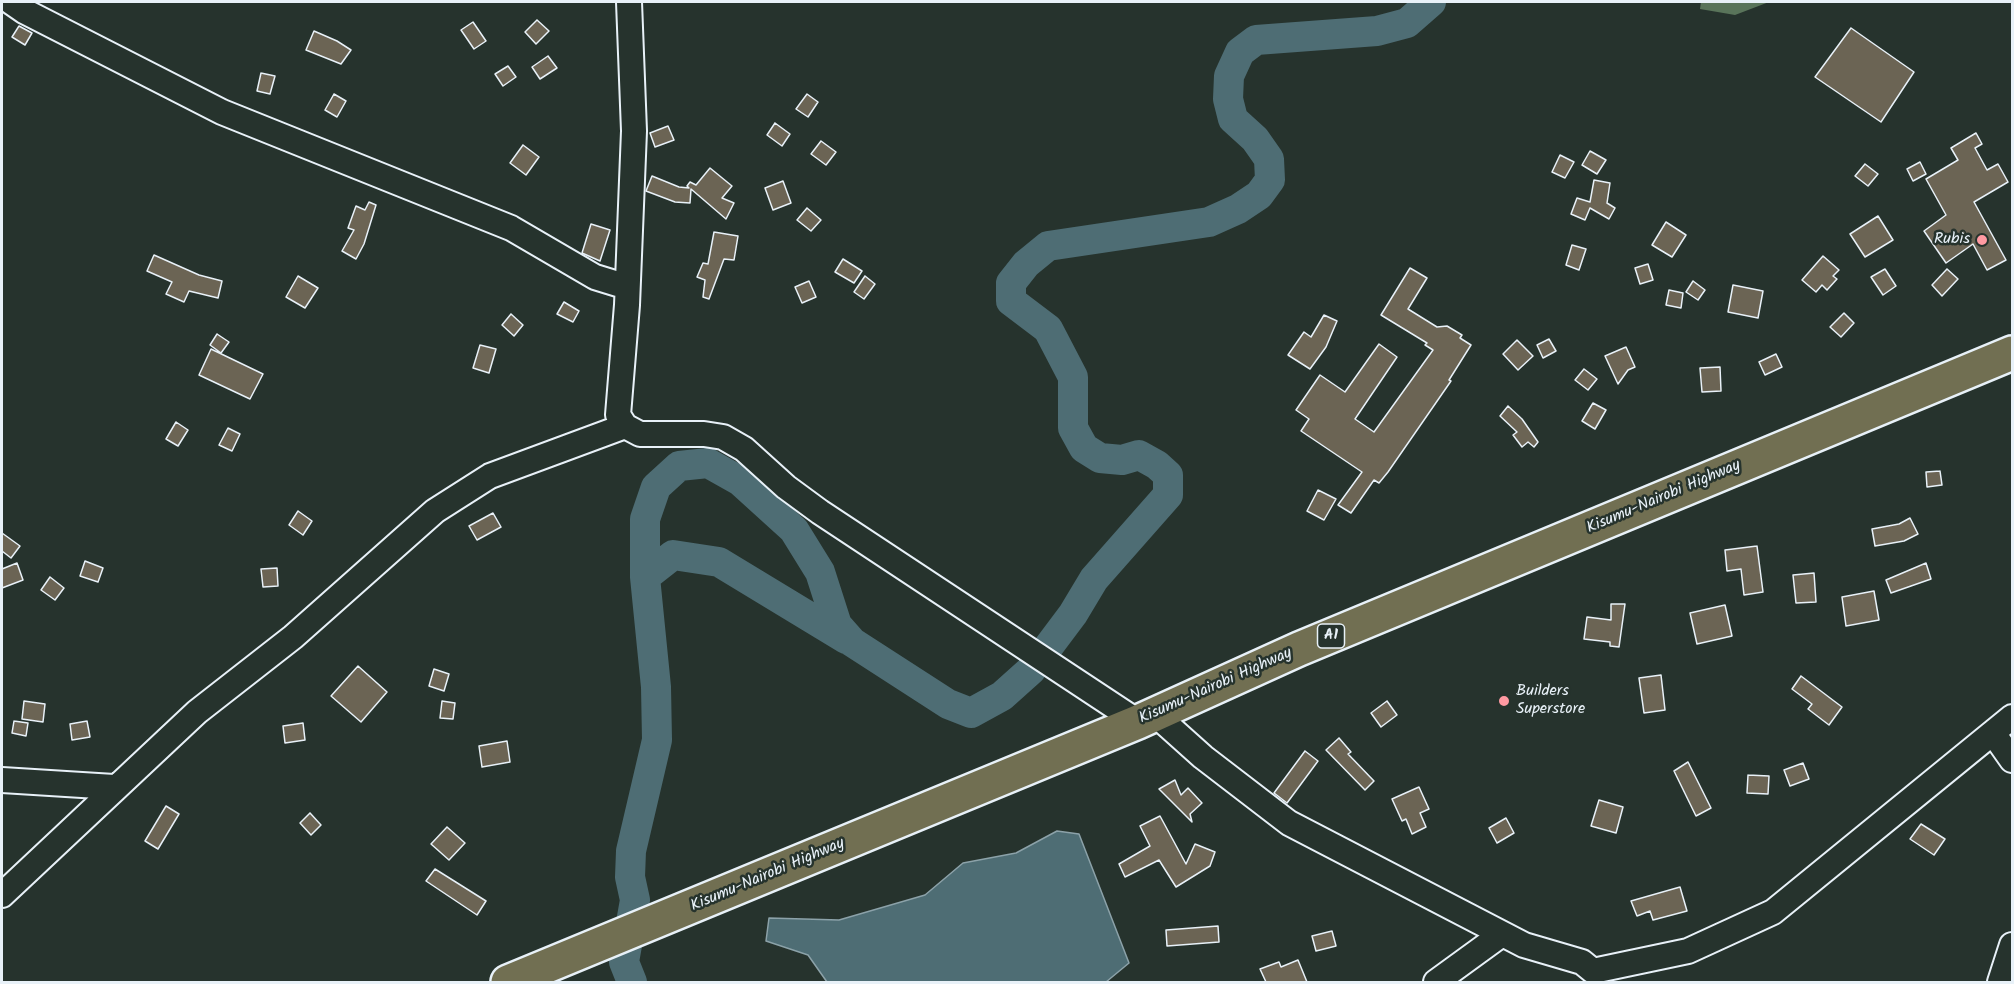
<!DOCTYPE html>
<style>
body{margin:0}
#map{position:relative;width:2014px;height:984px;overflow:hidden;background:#26332d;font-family:Kalam,sans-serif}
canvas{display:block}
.frame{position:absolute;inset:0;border:3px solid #e8f1f8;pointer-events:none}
</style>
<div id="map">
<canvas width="2014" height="984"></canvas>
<div class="frame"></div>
</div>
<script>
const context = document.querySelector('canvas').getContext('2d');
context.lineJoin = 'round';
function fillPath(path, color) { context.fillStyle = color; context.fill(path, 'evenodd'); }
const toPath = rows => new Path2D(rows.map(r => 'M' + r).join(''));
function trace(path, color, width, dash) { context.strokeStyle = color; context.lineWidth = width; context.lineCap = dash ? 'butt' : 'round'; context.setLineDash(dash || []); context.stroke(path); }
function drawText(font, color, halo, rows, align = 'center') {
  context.font = font + ' Kalam,sans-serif'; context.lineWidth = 5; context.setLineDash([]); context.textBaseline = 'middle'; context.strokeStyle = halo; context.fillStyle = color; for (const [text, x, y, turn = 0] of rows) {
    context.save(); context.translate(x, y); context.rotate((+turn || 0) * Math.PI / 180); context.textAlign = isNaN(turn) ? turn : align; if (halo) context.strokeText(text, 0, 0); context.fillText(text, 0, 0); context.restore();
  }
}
fillPath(toPath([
 [1701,2,1769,2,1735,15,1700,9]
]), '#59745a');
const water = toPath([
 [1057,831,1079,834,1129,963,1106,982,827,982,808,955,766,941,769,918,839,920,925,895,963,863,1016,853,1057,831]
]);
fillPath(water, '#4e6d74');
trace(water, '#8ca2a9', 1.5);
trace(toPath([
 [645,577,673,555,719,562,846,639],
 [632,982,624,962,635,900,630,877,631,851,657,740,656,687,645,577,645,519,656,487,679,466,708,463,740,481,794,530,820,572,837,625,852,642,948,704,971,713,1002,696,1031,670,1073,614,1094,579,1168,495,1168,475,1157,465,1139,455,1122,460,1100,458,1084,448,1073,428,1073,377,1048,329,1011,301,1011,283,1026,264,1048,246,1209,222,1238,209,1259,195,1270,180,1269,159,1255,139,1233,119,1228,99,1229,76,1240,52,1256,40,1377,31,1407,23,1431,2]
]), '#4e6d74', 30);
const building = toPath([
 [537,20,549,31,536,44,525,32,537,20],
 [473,22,486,41,474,49,461,30,473,22],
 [19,26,32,33,25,45,12,37,19,26],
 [1851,28,1914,72,1881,122,1815,77,1851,28],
 [314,31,337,41,351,50,341,64,306,50,314,31],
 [548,56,557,68,540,79,532,67,548,56],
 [508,66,516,77,503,86,495,74,508,66],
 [261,73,275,76,270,94,257,91,261,73],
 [334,94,346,101,337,117,325,110,334,94],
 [807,94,818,102,808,117,796,109,807,94],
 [775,123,790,134,782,146,767,135,775,123],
 [668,126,674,140,655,147,650,133,668,126],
 [1976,133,1982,144,1975,148,1987,170,1998,164,2008,182,1974,202,2006,260,1987,270,1973,244,1946,263,1924,231,1946,215,1926,179,1958,160,1951,148,1976,133],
 [821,141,836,152,826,165,811,154,821,141],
 [523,145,539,157,526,175,510,163,523,145],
 [1590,151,1606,160,1597,174,1582,165,1590,151],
 [1560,155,1574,162,1565,178,1552,172,1560,155],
 [1920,162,1926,174,1913,181,1907,169,1920,162],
 [1865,164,1878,174,1868,186,1855,176,1865,164],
 [710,168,732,186,722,198,734,203,726,219,691,189,690,203,675,202,646,191,652,176,679,187,689,188,687,186,690,182,696,185,710,168],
 [1594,180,1610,183,1607,203,1615,208,1609,219,1590,208,1585,220,1571,214,1577,198,1590,202,1594,180],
 [783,181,791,203,773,210,765,188,783,181],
 [369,202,376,205,364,244,356,259,342,251,354,230,348,228,356,206,365,210,369,202],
 [807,208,821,220,811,231,797,220,807,208],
 [1878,216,1893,240,1865,257,1850,234,1878,216],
 [1666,222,1686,235,1672,257,1652,245,1666,222],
 [591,224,610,230,600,261,582,253,591,224],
 [714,232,738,236,734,260,724,259,709,299,703,297,705,280,697,277,703,263,708,264,714,232],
 [1572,245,1586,249,1579,270,1566,265,1572,245],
 [154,255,199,275,222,281,218,298,189,291,184,302,166,294,172,282,147,271,154,255],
 [1823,256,1839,270,1833,276,1837,279,1827,290,1822,285,1816,292,1802,280,1823,256],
 [843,259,862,271,854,283,835,272,843,259],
 [1648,264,1653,280,1640,284,1635,268,1648,264],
 [1410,268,1427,278,1408,309,1437,327,1447,326,1462,335,1460,338,1471,345,1449,380,1451,381,1388,472,1379,483,1374,480,1351,513,1338,505,1362,472,1301,431,1309,419,1296,410,1320,375,1345,392,1379,344,1397,357,1355,419,1374,432,1433,350,1425,345,1427,343,1381,315,1410,268],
 [1885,269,1896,286,1883,295,1871,277,1885,269],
 [1947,269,1958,279,1942,296,1932,285,1947,269],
 [298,276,318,288,305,308,286,297,298,276],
 [865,276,875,284,864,299,854,292,865,276],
 [809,281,816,297,802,303,795,287,809,281],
 [1693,281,1705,290,1698,300,1686,292,1693,281],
 [1733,285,1763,291,1758,318,1728,312,1733,285],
 [1669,290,1683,293,1681,308,1666,305,1669,290],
 [564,302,579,311,573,322,557,314,564,302],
 [1844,313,1854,323,1841,337,1830,327,1844,313],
 [511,314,523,325,514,336,502,325,511,314],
 [1324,315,1337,321,1326,347,1310,369,1288,355,1304,332,1311,337,1324,315],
 [217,334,229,342,221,353,210,345,217,334],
 [1549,339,1556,351,1543,358,1537,345,1549,339],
 [1517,340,1533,356,1518,370,1503,354,1517,340],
 [480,345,496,349,489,373,473,368,480,345],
 [1626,347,1635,367,1628,370,1618,384,1605,356,1626,347],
 [211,349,263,374,250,399,199,375,211,349],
 [1776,354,1782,367,1765,375,1759,362,1776,354],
 [1720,367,1721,391,1702,392,1700,368,1720,367],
 [1584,369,1597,379,1588,390,1575,380,1584,369],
 [1593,403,1606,410,1595,429,1582,421,1593,403],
 [1508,406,1522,419,1538,442,1534,447,1528,442,1522,447,1513,435,1517,432,1500,416,1508,406],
 [176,422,188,430,178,446,166,439,176,422],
 [228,428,240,434,232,451,219,445,228,428],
 [1940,471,1942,485,1927,487,1926,472,1940,471],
 [1318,490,1336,499,1324,520,1307,511,1318,490],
 [298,511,312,521,303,535,289,525,298,511],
 [493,513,501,527,477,540,469,526,493,513],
 [1910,518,1918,534,1904,541,1875,546,1872,529,1899,524,1910,518],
 [2,533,20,546,11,558,2,551,2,533],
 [1757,546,1763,592,1744,595,1741,569,1727,571,1725,550,1757,546],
 [85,561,103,568,98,582,80,576,85,561],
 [17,563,23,580,2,588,2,569,17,563],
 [1926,563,1931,579,1891,593,1886,580,1926,563],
 [277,568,278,586,263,587,261,569,277,568],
 [1814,573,1816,602,1796,603,1793,575,1814,573],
 [50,577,64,588,55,600,41,590,50,577],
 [1874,591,1879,620,1846,626,1842,597,1874,591],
 [1611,604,1625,604,1619,647,1610,646,1610,642,1584,639,1587,617,1611,620,1611,604],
 [1725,605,1732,636,1697,644,1690,613,1725,605],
 [358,666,387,692,361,722,331,696,358,666],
 [434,669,449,674,444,691,429,686,434,669],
 [1661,675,1665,710,1644,713,1639,678,1661,675],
 [1801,676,1842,707,1829,725,1808,709,1812,704,1792,689,1801,676],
 [24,701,45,704,43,722,22,719,24,701],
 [442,701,455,703,453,719,440,718,442,701],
 [1387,701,1397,715,1381,727,1371,713,1387,701],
 [14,721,28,723,26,736,12,733,14,721],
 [87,721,90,737,72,740,70,724,87,721],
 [303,723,305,740,285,743,283,726,303,723],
 [1339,738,1351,752,1348,754,1374,781,1365,790,1326,750,1339,738],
 [507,741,510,762,482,767,479,746,507,741],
 [1305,751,1318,761,1287,803,1274,793,1305,751],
 [1688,762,1711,808,1696,816,1674,771,1688,762],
 [1803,763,1809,779,1790,786,1784,770,1803,763],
 [1748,775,1769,776,1768,794,1747,793,1748,775],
 [1175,780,1181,795,1188,788,1202,803,1190,814,1192,822,1159,789,1175,780],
 [1419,787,1429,809,1420,813,1426,827,1412,834,1406,819,1402,821,1392,799,1419,787],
 [1599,800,1623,807,1616,833,1591,826,1599,800],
 [166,806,179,814,158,849,145,841,166,806],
 [310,813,321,825,311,835,300,823,310,813],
 [1160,816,1186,864,1195,844,1215,852,1210,866,1176,887,1159,860,1125,877,1119,864,1150,846,1140,826,1160,816],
 [1506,818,1514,833,1497,843,1489,828,1506,818],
 [1921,824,1945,839,1934,855,1910,839,1921,824],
 [447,827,465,843,449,860,431,844,447,827],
 [435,869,486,901,477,915,426,881,435,869],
 [1680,887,1687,911,1653,920,1650,911,1637,916,1631,901,1680,887],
 [1218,926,1219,942,1167,946,1166,930,1218,926],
 [1332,931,1336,946,1316,951,1312,936,1332,931],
 [1298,960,1307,982,1266,982,1260,969,1279,962,1281,967,1298,960]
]);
fillPath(building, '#6b6454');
trace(building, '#e8f1f8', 1.5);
const minor = toPath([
 [11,2,24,11,222,112,511,228,595,277,621,285],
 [629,2,634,131,627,305,618,415,625,426,640,434,704,434,723,437,744,449,786,487,820,512,1138,722],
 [1155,714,1203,757,1289,823,1524,945,1582,962,1593,971,1688,951,1773,912,2012,717],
 [1993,733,2012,760],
 [2,780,114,787],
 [2,895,197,712,293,637,435,511,490,476,625,426],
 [1436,982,1502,934],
 [2000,982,2012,945]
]);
const highway = toPath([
 [508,982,1138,722,1299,649,2012,353]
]);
trace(minor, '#e8f1f8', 28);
trace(highway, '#e8f1f8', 38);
trace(minor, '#26332d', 24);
trace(highway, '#716f52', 33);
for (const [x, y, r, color] of [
 [1982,240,6,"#ff9aa2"],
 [1504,701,6,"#ff9aa2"]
]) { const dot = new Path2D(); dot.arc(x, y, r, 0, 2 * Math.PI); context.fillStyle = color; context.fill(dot); trace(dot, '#26332d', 2); }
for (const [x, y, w] of [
 [1331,636,27]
]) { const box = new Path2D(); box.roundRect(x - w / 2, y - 12, w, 24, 4.5); context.fillStyle = '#26332d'; context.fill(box); trace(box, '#e8f1f8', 1.5); }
drawText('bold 15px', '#e8f1f8', null, [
 ["A1",1331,636]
]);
drawText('16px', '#e8f1f8', '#26332d', [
 ["Rubis",1970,240],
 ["Builders",1516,692,"left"],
 ["Superstore",1516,710,"left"]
], 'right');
drawText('16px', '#e8f1f8', '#26332d', [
 ["Kisumu-Nairobi Highway",1664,498,-23],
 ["Kisumu-Nairobi Highway",1216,687,-24],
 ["Kisumu-Nairobi Highway",768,876,-23]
]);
</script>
